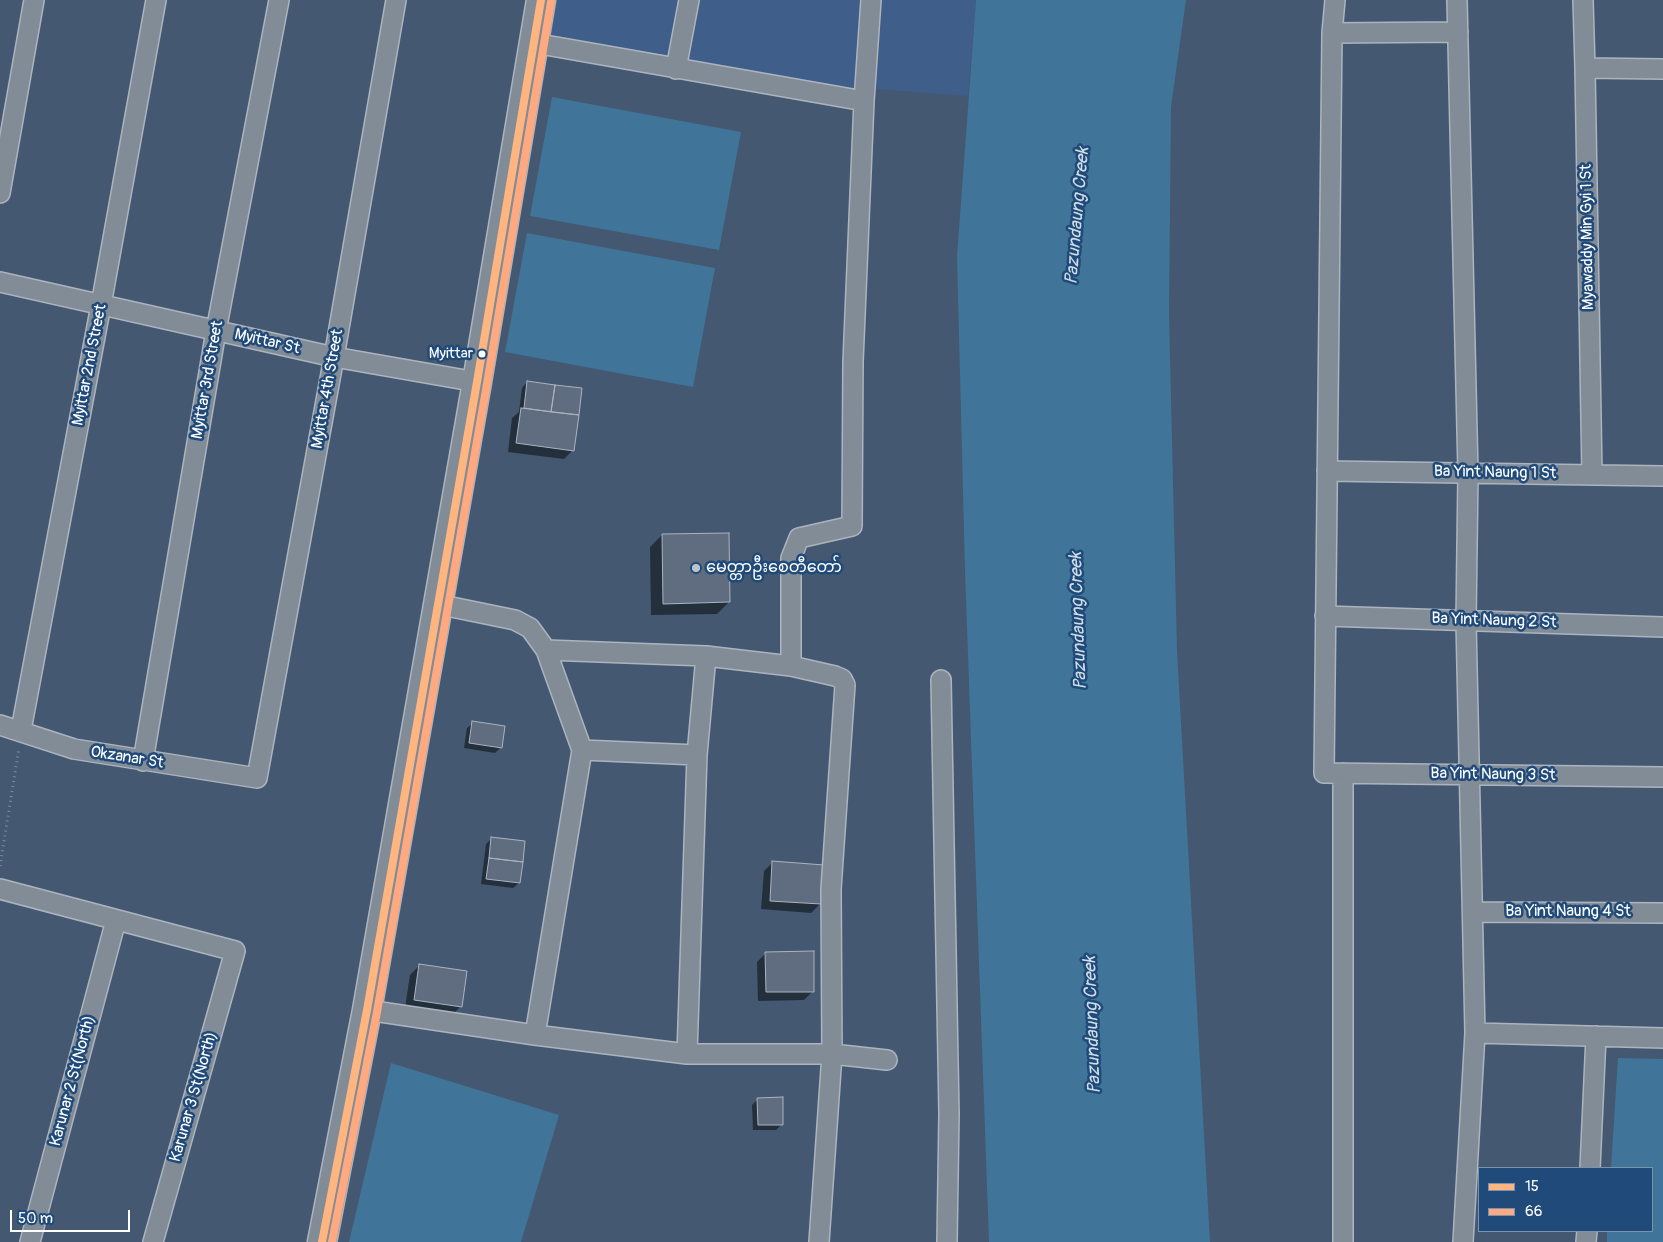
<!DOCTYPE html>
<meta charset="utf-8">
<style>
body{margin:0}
#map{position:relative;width:1663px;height:1242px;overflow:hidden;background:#445871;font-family:Pangolin,sans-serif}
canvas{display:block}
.legend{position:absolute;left:1478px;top:1167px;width:175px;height:65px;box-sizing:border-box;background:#1f4a7a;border:1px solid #7992af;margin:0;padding:6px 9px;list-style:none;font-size:15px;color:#fff}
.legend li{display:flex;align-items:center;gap:10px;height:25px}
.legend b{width:25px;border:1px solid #7992af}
.scale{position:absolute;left:10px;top:1210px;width:120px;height:22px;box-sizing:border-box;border:2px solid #fff;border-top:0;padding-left:6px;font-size:15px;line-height:18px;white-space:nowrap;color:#fff;-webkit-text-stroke:4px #1f4a7a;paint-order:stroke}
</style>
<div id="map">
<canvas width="1663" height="1242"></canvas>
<ul class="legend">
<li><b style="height:6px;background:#ffb580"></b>15</li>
<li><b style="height:6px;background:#ffa980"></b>66</li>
</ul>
<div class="scale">50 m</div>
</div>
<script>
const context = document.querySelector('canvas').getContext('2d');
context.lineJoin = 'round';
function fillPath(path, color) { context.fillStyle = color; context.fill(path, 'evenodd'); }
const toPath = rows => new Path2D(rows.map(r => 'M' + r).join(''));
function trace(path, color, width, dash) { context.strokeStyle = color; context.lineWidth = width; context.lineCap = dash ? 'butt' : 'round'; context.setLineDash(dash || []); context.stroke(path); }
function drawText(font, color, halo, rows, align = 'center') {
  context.font = font + ' Pangolin,"Noto Sans Myanmar",sans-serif'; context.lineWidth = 5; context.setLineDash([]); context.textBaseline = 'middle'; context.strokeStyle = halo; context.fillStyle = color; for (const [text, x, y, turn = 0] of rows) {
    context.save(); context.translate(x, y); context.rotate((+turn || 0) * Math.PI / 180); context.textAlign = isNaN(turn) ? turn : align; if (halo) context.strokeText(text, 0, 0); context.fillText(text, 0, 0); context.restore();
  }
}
fillPath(toPath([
 [543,0,976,0,968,96,748,79,538,31]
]), '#3f5e8a');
fillPath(toPath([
 [976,0,1186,0,1171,107,1169,313,1177,651,1210,1242,989,1242,965,571,957,256],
 [552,97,741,132,719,250,530,216],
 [527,233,715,268,693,387,505,352],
 [1618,1058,1663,1059,1663,1242,1607,1242,1607,1231,1652,1231,1652,1168,1611,1168],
 [391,1063,559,1115,521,1242,349,1242]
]), '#407498');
fillPath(toPath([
 [527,382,573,450,564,459,508,452,512,418,519,412,522,388],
 [662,535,729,602,717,614,651,615,650,547],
 [473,723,501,747,495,753,464,748,467,728],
 [492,838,519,883,513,888,481,884,486,844],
 [773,862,820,904,811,913,761,909,764,871],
 [766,953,813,991,804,1000,758,1001,757,962],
 [419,966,461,1006,452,1015,405,1008,410,975],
 [758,1099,782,1124,776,1130,753,1130,752,1105]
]), '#0007');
const building = toPath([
 [527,381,555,385,551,412,524,408,527,381],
 [555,385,582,388,579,415,551,412,555,385],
 [521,408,579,415,574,451,516,443,521,408],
 [729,533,730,602,663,604,662,534,729,533],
 [472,721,505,726,502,748,469,743,472,721],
 [491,837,525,841,523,862,489,858,491,837],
 [489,858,523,862,520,883,486,879,489,858],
 [772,861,824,865,821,904,770,901,772,861],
 [814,951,814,992,766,992,765,952,814,951],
 [419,964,467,971,462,1007,414,1000,419,964],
 [783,1097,783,1125,758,1125,757,1098,783,1097]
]);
fillPath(building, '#606c80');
trace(building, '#abb4bf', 1);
const street = toPath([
 [1457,0,1468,473,1466,621,1475,1033,1463,1242],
 [1583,0,1585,68,1592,475],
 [1458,32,1332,33,1324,773,1663,777],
 [1332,33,1335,0],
 [534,43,864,101],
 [1585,68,1663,69],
 [676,69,689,0],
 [0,193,34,0],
 [0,282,334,357,477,382],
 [1327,471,1663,476],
 [437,604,515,620,530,628,546,650,582,750,535,1035],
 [1325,616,1663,627],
 [546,650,706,656,791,666,835,676,842,679,845,685,831,889,832,1054,819,1242],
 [791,666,791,558,799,538,852,526,853,362,864,101,871,0],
 [941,680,949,1114,947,1242],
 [0,725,74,749,257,778,334,357,396,0],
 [21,730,101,305,156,0],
 [582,750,697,755],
 [143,761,216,331,279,0],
 [1343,773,1343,1242],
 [0,889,235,951,153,1242],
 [1473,912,1663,913],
 [367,1010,535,1035,687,1054,832,1054,887,1060],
 [1475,1033,1663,1038],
 [687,1054,697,755,706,656],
 [1590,1168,1596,1036],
 [30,1242,116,920],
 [1586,1242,1587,1231]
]);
const secondary = toPath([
 [322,1242,367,1010,477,382,541,0]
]);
trace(street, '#abb4bf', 22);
trace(secondary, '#abb4bf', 31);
trace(toPath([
 [0,866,19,748]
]), '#808a96', 3, [1, 4]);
trace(street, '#828c97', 19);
trace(secondary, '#828c97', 28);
trace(toPath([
 [322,1242,367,1010,477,382,541,0]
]), '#ffb580', 8);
trace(toPath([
 [332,1242,377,1012,487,384,551,2]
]), '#ffa980', 8);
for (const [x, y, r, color] of [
 [482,354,4.5,"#fff"],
 [696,568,5,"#bec5cd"]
]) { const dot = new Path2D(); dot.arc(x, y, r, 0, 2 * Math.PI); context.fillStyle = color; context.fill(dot); trace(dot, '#1f4a7a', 2); }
drawText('15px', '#fff', '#1f4a7a', [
 ["Myittar",473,354]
], 'right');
drawText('16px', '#fff', '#1f4a7a', [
 ["Myawaddy Min Gyi 1 St",1588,237,-91],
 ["Myittar St",267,342,13],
 ["Myittar 2nd Street",90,365,-79],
 ["Myittar 3rd Street",208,380,-80],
 ["Myittar 4th Street",328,389,-80],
 ["Ba Yint Naung 1 St",1495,473,1],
 ["Ba Yint Naung 2 St",1494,621,2],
 ["Okzanar St",127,758,9],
 ["Ba Yint Naung 3 St",1493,775,1],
 ["Ba Yint Naung 4 St",1568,912],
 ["Karunar 2 St(North)",73,1081,-75],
 ["Karunar 3 St(North)",194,1097,-74]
]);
drawText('16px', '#fff', '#1f4a7a', [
 ["မေတ္တာဦးစေတီတော်",706,568]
], 'left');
drawText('italic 18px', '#cfdde6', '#1f4a7a', [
 ["Pazundaung Creek",1078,216,-85],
 ["Pazundaung Creek",1079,621,-92],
 ["Pazundaung Creek",1093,1025,-92]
]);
</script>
